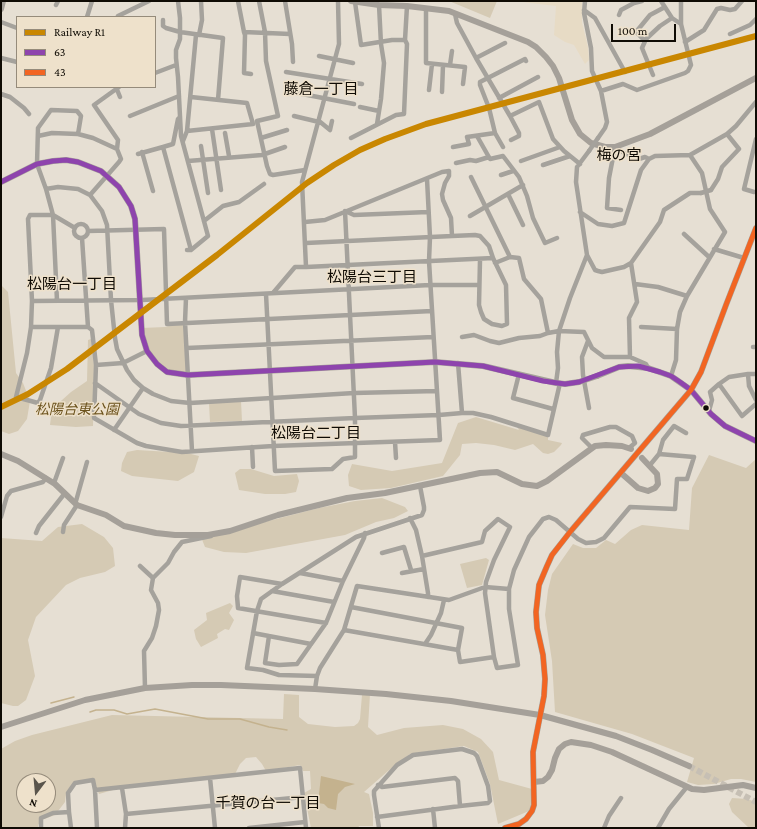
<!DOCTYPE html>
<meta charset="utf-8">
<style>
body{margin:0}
#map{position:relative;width:757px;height:829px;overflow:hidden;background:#e6dfd3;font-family:"Crimson Pro",serif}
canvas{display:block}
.frame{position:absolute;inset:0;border:2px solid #0f0b04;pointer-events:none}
.legend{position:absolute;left:16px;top:16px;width:140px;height:72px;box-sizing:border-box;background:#eee1cb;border:1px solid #958b7b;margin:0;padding:5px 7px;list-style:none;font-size:12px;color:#0f0b04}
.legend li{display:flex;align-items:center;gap:8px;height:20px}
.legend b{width:20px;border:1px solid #958b7b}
.north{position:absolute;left:16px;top:773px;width:40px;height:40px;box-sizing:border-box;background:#eee1cb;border:1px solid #958b7b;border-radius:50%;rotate:196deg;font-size:11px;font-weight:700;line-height:16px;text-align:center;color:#0f0b04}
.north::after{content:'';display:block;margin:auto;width:14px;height:18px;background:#5a554c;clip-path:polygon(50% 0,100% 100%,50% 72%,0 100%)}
.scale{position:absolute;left:611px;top:24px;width:65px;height:18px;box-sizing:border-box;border:2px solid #0f0b04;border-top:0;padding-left:5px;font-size:12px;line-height:14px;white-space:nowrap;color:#0f0b04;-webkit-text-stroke:3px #eee1cb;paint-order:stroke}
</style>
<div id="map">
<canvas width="757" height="829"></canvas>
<div class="frame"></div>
<ul class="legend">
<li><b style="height:5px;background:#c98701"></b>Railway R1</li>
<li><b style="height:5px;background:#8e44ad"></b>63</li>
<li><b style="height:5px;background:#f26522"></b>43</li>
</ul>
<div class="north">N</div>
<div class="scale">100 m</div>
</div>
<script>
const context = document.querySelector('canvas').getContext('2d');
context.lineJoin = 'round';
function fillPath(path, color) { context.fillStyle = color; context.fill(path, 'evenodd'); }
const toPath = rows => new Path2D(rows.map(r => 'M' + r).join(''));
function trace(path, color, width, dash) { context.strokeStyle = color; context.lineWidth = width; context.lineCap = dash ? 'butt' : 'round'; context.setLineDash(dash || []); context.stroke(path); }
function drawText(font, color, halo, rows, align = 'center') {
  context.font = font + ' "Crimson Pro","Noto Sans JP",serif'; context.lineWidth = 3; context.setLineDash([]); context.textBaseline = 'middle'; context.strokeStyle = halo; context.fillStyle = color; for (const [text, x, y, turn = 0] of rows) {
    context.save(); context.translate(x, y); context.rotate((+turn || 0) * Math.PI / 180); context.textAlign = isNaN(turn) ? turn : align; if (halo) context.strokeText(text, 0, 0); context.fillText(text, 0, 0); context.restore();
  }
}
fillPath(toPath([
 [514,1,582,1,582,23,588,47,589,60,585,64,574,45,565,42,554,35,556,6]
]), '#e7dbc5');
fillPath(toPath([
 [449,1,497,1,490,18],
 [1,285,8,292,16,373,23,383,30,401,27,419,18,431,9,434,1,431],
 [185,322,188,375,167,372,147,351,142,328,165,327],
 [91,339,94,365,93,426,76,427,50,425,52,409,71,392,87,381,88,340],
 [241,401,242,421,210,422,209,403],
 [476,417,519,430,517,427,548,435,548,440,562,443,561,445,554,452,548,454,543,453,533,444,515,450,494,445,476,443,462,444,460,455,443,476,391,488,361,490,349,486,348,475,352,464,392,471,442,463,458,423],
 [137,450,187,453,199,456,194,472,178,481,132,476,121,471,122,463,127,452],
 [709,455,746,468,756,459,756,782,741,779,731,779,714,784,698,785,687,782,694,758,632,734,555,712,552,661,545,615,548,590,552,574,573,544,583,548,596,548,606,540,615,544,631,530,642,525,689,530,692,488],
 [240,469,251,469,274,476,297,474,299,481,296,492,285,494,265,494,239,490,235,473],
 [382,498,405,507,408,511,394,518,376,522,345,535,246,553,224,552,205,547,201,537,249,526,319,508,355,501],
 [82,524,104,537,113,548,115,566,105,572,80,578,66,585,36,617,28,640,35,676,26,700,18,706,13,706,1,703,1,538,42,541,58,527],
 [486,558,489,560,482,585,467,588,460,564],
 [230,603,233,606,229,613,234,620,229,630,225,629,217,634,218,638,201,647,196,639,194,630,207,620,206,613],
 [284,694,299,695,299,717,308,724,335,727,354,726,358,723,360,719,362,695,370,694,368,727,377,735,404,728,443,725,463,729,481,739,493,752,499,780,532,789,532,805,529,811,498,824,490,784,478,752,464,746,410,754,388,771,364,792,369,794,373,813,373,826,359,826,358,828,311,828,304,793,311,789,310,771,303,771,300,765,266,771,262,764,256,757,246,758,240,764,235,774,120,788,99,794,93,781,74,783,66,794,65,802,55,815,42,820,38,825,38,828,1,828,1,749,15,741,32,735,112,715,283,719],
 [24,781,48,781,48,805,24,805],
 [732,798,747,799,756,802,756,828,749,828,732,812,729,804]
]), '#d5cab4');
fillPath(toPath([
 [321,776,355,784,345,787,338,794,336,810,328,808,324,804,318,803]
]), '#c4b28e');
trace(toPath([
 [51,703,74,697],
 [90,712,96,710,114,710,127,714,155,709,208,719,240,719,269,727,287,730]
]), '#c4b28e', 1.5);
trace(toPath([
 [689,766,756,802]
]), '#c6bfb4', 6, [6, 3]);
trace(toPath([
 [178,1,180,18,180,39,176,50,176,58,178,77,181,136,208,236,191,250,187,250],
 [238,1,244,32,245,35,244,73,251,74],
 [259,1,265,32,266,61,278,116,257,121,267,166,270,174,273,175,305,170],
 [285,1,292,44,293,62],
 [585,1,584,13,591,48,592,71,601,91,607,122,605,128,598,138],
 [661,1,672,18,681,24],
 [355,2,361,45,392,40,405,40],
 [56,5,58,1],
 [426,9,426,63,465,67,463,84],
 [584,10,595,18,625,72],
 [455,14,457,23,476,58,510,116,539,102,553,139,564,151,580,164],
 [619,15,621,10,634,3,642,1],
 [118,16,149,1],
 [87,17,92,1],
 [163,20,163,26,166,28,180,32,223,38,218,100],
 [1,22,17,28],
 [244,32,290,34],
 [730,34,750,25,756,19],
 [199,35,202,20,201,1],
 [645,41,636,32,650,15,665,7],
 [685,42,704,30,717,9,721,8,730,10,735,9,742,1],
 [319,56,353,63],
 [1,58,17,62],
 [476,58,505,43],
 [450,65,452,51],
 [286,72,362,84],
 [155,73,176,65],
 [653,75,642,48,646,39,660,26,672,18],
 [116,87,120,97],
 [429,90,432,64],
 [601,91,623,84,637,90,685,73,688,71,691,65,681,24,681,1],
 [292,92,354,104],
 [442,92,443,65],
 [1,94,10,97,24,108,29,114],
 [499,98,538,77],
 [360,107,379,111],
 [130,116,179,96],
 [294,116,319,122],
 [510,116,519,133,519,136,511,140],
 [319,121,330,130,332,121],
 [377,124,381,99,384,63,381,44,379,5],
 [212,129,221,190],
 [187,131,253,124,247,103,191,97],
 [225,133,229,156],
 [495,133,503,147],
 [38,136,52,133,78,134,93,138,117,149,121,159,119,162,90,195],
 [477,136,490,159,503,156,519,177,527,196,533,218,545,243,557,238],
 [261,138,287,130],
 [351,138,396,115,404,114,407,44,405,40,407,6],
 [183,141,187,131,196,35],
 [201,146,208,193],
 [163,147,173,144,178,119,180,117],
 [453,147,469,144,467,137,495,133,489,108,480,85,480,82,525,59,526,61],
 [117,149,118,140,94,105,119,87],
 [589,151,577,167,576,182,587,255,595,270,598,271,602,272,624,267,631,263,660,222,664,210,690,193,701,193],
 [142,152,153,191],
 [138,154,163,147,191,250],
 [188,161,262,155,285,147],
 [521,161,560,147],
 [456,163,470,160,476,161,489,157],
 [543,165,570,156],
 [501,175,513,171],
 [471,177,510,257],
 [46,189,58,187,78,189,90,195,102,211,107,225,111,300,115,338,117,349,127,370,134,380,143,388,153,394,171,401,190,403,354,393,437,391],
 [711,190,718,179,722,167,739,149,727,134],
 [754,192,744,189,756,139],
 [508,194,523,225],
 [621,210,607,208,609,178,615,147,624,153,639,159,645,157,649,159],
 [580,212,598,224,612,226,624,223,641,170,649,159,655,156,690,155,727,134,736,126,756,102],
 [470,216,523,185],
 [204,221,223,206,239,202,264,184],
 [305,222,325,220,442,172,449,171,449,176,445,183,442,194,443,200,451,218,452,236],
 '74 231a7 7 0 1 1 14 0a7 7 0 1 1-14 0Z',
 [88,231,164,229,167,324,432,311],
 [684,234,709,257],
 [306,243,452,236,475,235,480,236,489,246,493,258,506,285,507,324,502,326,492,324,484,319,481,312,479,305,480,260],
 [714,249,744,258],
 [306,267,493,258],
 [635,284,658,287,687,296],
 [273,293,295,267,306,267,302,182,339,44,338,1],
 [266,294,275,471,332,469,343,459,355,457,355,418,345,211,354,215,428,212],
 [186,298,185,322,192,451],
 [32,301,142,300,430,285,478,285],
 [57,301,53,215,46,189,37,164,38,128,51,110,77,111,81,116,78,134],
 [31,327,88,327,82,238],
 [58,327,51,368,40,400,38,403,16,397,27,353,31,327,32,301,28,219,30,215,53,215,75,228],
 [88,327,92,330,96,365,94,418,137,443,146,446,182,452,273,446,440,440,429,261,430,237,427,179],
 [641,327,677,329],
 [548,333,559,331,584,332,592,348,604,357,630,357,646,364,648,368],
 [462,337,474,335,490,341,499,343,519,338,540,336,548,333,541,299,524,279,519,258,510,257,495,263],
 [588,341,582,357,583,375,589,408],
 [753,347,756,347],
 [187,348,433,337],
 [630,357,629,318,637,302,631,263],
 [458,363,462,413],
 [96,365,123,363,147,351],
 [519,374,513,398,553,409],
 [748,374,749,386,756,400],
 [671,376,676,360,677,329,680,312,687,296,725,232,710,209,702,173,690,155],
 [95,383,139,414,161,423,181,426,355,418,439,415,462,413,473,413,491,417,548,435,560,383],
 [556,383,558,368,557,352,559,331,570,298,587,255],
 [719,384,742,416,756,404],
 [709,411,712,400,710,392,719,384,729,377,748,374,756,374],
 [114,430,143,388],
 [395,442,396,458],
 [252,447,253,467],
 [591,447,582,438,583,435,610,427,616,427,632,436,635,443,629,448],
 [650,465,659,454,663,440,674,426,686,433],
 [54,483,63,458],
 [74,502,76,501,87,462],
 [1,517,7,496,11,491,43,482,46,478],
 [410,518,416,530,422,556,428,593,428,597],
 [63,532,64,525,77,505],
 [36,533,39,526,65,493],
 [382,553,404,547,411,570],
 [422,556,482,542,485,531,498,519,510,527,494,560,486,582,485,593,494,657,497,668,518,665,509,609,509,589,514,570,529,537,543,519,549,517,556,520,578,539,586,543,596,542,604,538,630,507,675,509,677,479,687,479,694,457,659,454],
 [140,566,153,578],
 [300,573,343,581],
 [402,573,424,569],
 [282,584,240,577,237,596,238,608,326,623],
 [272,591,334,602],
 [351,607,462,628,458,650,460,662,494,657],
 [344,630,458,650],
 [253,633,311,644],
 [269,636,265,663,279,665,297,664,326,623,343,581,364,538,365,533],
 [425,644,431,635,441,613,444,600],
 [317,676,279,675,263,670,247,668,257,611,261,599,282,584,356,537,422,515,424,510,424,507,420,486],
 [145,688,144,651,152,638,156,626,159,610,158,603,151,590,153,578,168,563,174,552,182,542,211,536],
 [315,689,317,676,320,668,344,630,357,586,449,600,485,587,509,589],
 [210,778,215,828],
 [378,785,382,787,455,778,458,781,460,806],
 [122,788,126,814,125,828],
 [95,790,300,768,306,828],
 [433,809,435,828],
 [126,814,303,797],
 [377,817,460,806,488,803,490,801,488,786,477,756,474,753,462,749,413,755,397,765,374,791,374,795,379,828],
 [41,828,41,818,53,813,69,812],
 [71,828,69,812,68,793,75,783,93,780,95,790,97,828],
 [249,828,305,822],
 [604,828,609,816,621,798],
 [658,828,669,809,686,788]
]), '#a5a29c', 4.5);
trace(toPath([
 [351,1,379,5,407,6,449,11,528,42,536,47,546,57,553,66,559,78,572,120,580,134,591,143,605,147,615,147,650,134,756,78],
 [1,9,3,1],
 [1,182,37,164,53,161,66,160,78,162,101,171,119,187,131,206,135,219,142,335,147,351,157,364,167,372,188,375,435,362,483,366,556,383,565,384,579,382],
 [597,376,619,367,628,366,648,368,671,376,691,390,711,414,725,426,756,441],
 [1,454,18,461,55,484,77,505,106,515,124,526,156,533,175,535,208,535,230,531,278,515,347,498,385,493,480,473,497,472,522,484,537,486,547,481,595,446,606,445,622,446,631,449],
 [621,473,638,488,648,491,655,488,658,484,657,474,642,458],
 [1,727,85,700,145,688,192,685,221,685,315,689,386,694,451,701,540,715,616,736,652,750,689,766],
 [534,782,543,781,548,777,552,770,555,758,559,749,565,744,571,742,591,745,612,752,692,789,704,790,743,785,756,788],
 [505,828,519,824,526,819,532,811,534,805,533,752,544,696,545,679,543,655,537,628,536,612,539,585,547,566,552,555,570,532,691,390,701,372,726,305,756,228]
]), '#a5a099', 6);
trace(toPath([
 [589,151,598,138],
 [701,193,711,190]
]), '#a5a29c', 4.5);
trace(toPath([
 [579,382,597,376]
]), '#a5a099', 6);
trace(toPath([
 [1,182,37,164,53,161,66,160,78,162,101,171,119,187,131,206,135,219,142,335,147,351,157,364,167,372,188,375,435,362,483,366,543,381,565,384,579,382,619,367,638,366,660,372,671,376,680,382,691,390,711,414,725,426,756,441]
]), '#8e44ad', 5);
trace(toPath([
 [505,828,519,824,526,819,532,811,534,805,533,752,544,696,545,679,543,655,537,628,536,612,539,585,547,566,552,555,570,532,691,390,701,372,726,305,756,228]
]), '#f26522', 5);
trace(toPath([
 [1,407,28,394,67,369,217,255,307,183,334,165,360,150,385,139,426,124,756,36]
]), '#c98701', 6);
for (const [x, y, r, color] of [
 [706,408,3.5,"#0f0b04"]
]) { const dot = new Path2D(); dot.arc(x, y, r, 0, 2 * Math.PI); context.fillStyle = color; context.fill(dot); trace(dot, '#eee1cb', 1.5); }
drawText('italic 14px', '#6b521c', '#eee1cb', [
 ["松陽台東公園",77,410]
]);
drawText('15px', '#0f0b04', '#eee1cb', [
 ["藤倉一丁目",321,89],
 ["梅の宮",619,155],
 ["松陽台三丁目",372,277],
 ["松陽台一丁目",72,284],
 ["松陽台二丁目",316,433],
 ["千賀の台一丁目",268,803]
]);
</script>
